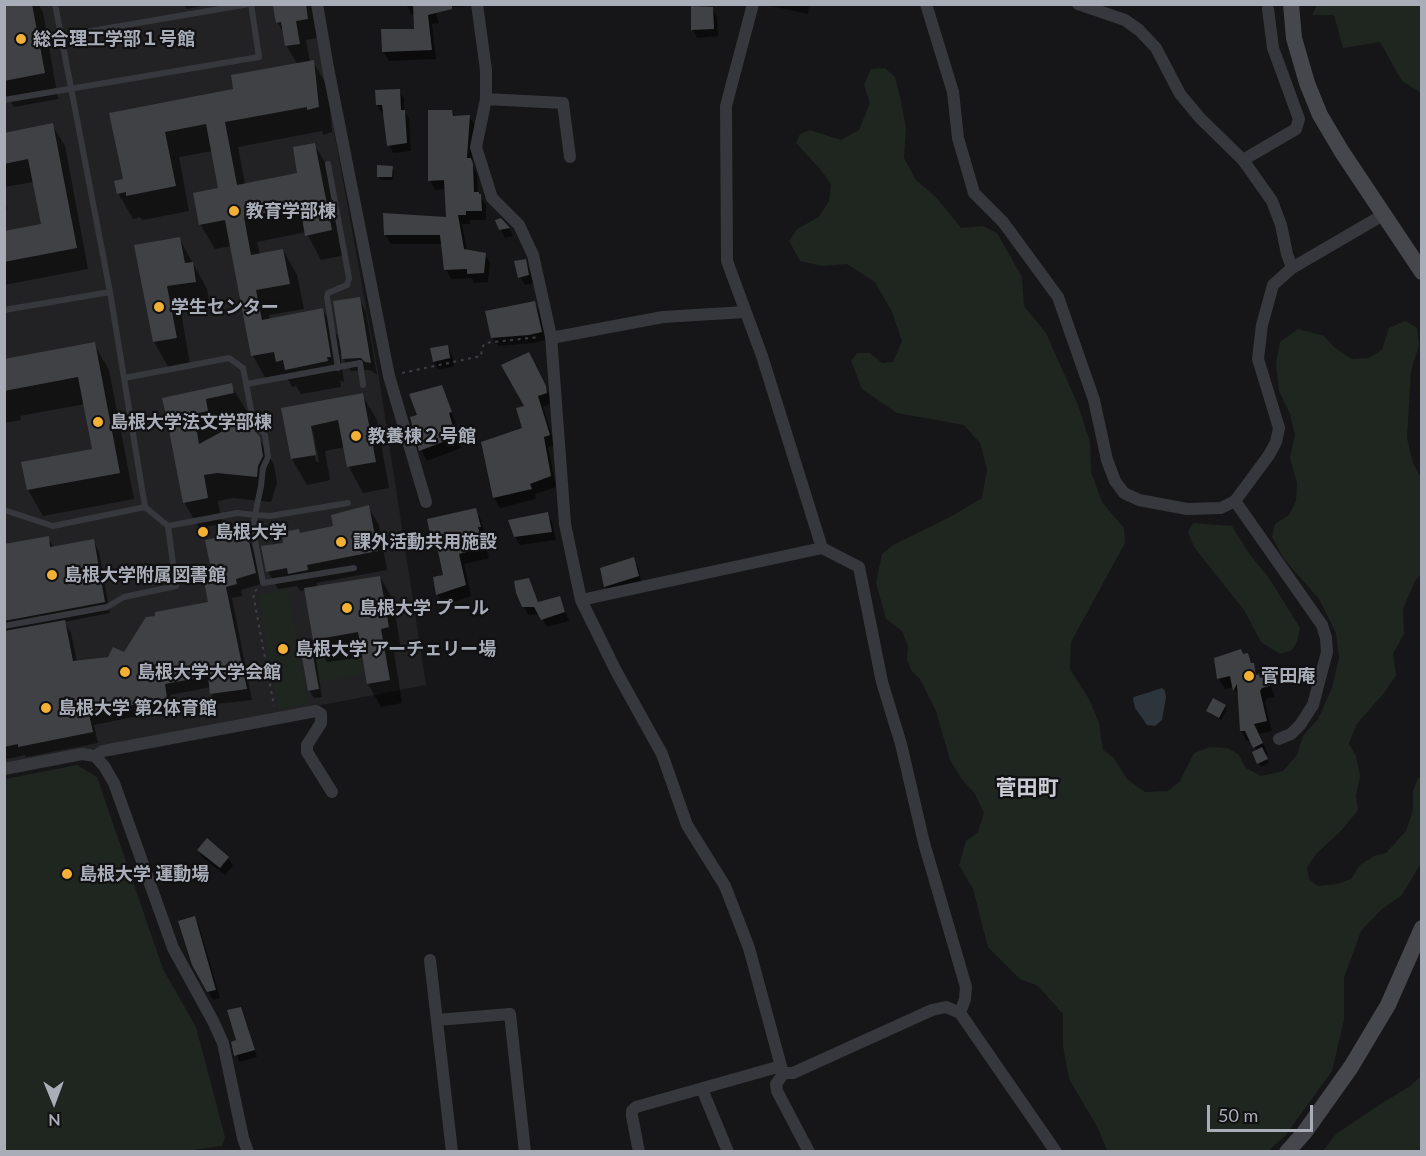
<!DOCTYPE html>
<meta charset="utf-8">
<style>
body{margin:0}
#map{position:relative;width:1426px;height:1156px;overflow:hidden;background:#161618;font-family:Lato,sans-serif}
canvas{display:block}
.frame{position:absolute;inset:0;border:6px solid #a8adb8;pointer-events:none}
.north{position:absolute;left:24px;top:1072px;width:60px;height:60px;-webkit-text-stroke:4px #111113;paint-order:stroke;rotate:179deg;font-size:16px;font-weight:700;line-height:24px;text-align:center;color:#a8adb8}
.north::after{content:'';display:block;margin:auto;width:21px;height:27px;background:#a8adb8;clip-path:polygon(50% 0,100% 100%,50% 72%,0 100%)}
.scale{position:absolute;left:1207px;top:1105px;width:106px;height:27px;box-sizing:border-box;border:3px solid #a8adb8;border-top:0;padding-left:8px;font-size:18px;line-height:21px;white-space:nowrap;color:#a8adb8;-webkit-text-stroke:4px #111113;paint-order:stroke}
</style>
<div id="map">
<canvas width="1426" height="1156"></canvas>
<div class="frame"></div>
<div class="north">N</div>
<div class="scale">50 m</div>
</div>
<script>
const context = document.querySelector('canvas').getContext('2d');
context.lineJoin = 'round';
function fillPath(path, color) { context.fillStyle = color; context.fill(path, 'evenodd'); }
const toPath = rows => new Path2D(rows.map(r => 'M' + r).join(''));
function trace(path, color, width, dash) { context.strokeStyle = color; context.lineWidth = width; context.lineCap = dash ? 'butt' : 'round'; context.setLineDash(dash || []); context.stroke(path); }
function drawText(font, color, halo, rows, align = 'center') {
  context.font = font + ' Lato,"Noto Sans JP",sans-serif'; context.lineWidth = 4.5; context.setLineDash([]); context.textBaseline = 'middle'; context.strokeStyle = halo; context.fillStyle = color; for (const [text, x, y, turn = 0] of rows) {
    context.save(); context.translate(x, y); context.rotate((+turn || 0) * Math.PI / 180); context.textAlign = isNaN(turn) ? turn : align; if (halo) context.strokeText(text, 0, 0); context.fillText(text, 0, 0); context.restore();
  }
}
fillPath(toPath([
 [5,5,311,5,379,378,426,685,5,766]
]), '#222225');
fillPath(toPath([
 [1317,5,1421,5,1421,93,1402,81,1380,42,1343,48,1334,15,1312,15],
 [885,68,895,77,901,101,906,128,904,158,916,180,937,198,961,228,983,226,997,233,1022,277,1024,306,1046,333,1078,405,1090,442,1091,472,1102,502,1124,528,1125,543,1071,642,1070,669,1089,699,1099,723,1103,750,1114,758,1127,779,1145,792,1168,791,1180,781,1194,753,1210,747,1227,748,1238,754,1246,768,1261,776,1283,771,1297,755,1303,736,1318,719,1332,688,1339,658,1336,633,1319,599,1284,559,1272,537,1275,524,1289,515,1296,501,1297,483,1290,458,1295,435,1290,414,1279,391,1276,363,1280,342,1298,329,1324,336,1335,348,1352,359,1369,358,1382,350,1389,328,1405,321,1417,328,1419,345,1411,371,1407,438,1413,463,1421,478,1421,574,1415,581,1403,609,1404,634,1393,654,1396,675,1384,693,1356,725,1349,744,1356,756,1360,776,1356,796,1358,810,1342,830,1317,853,1307,867,1309,879,1318,886,1337,884,1351,879,1360,865,1374,856,1386,853,1406,831,1413,810,1413,791,1418,778,1421,777,1421,863,1402,895,1382,909,1361,931,1344,978,1344,1020,1332,1071,1285,1136,1268,1151,1107,1151,1098,1128,1069,1079,1063,1046,1063,1014,1038,986,1020,979,988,947,973,889,959,865,966,841,978,832,984,813,975,794,961,778,950,760,936,711,920,679,911,670,907,659,908,647,902,631,886,619,876,583,882,554,893,545,952,516,982,498,987,469,980,443,964,425,897,413,862,389,851,361,857,353,870,353,882,363,893,362,902,341,892,312,875,282,847,264,822,266,800,261,789,241,797,229,819,217,829,201,831,184,820,169,796,143,800,134,810,130,841,140,859,130,870,103,864,85,871,69],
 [1193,523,1232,526,1248,552,1269,578,1300,628,1297,642,1292,650,1280,654,1261,642,1244,610,1194,547,1188,532],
 [288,589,308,704,278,709,258,595],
 [358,641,364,673,319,682,313,650],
 [77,765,97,777,163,969,196,1027,225,1137,222,1146,177,1152,5,1151,5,779],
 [1421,1076,1421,1151,1323,1151,1336,1134,1376,1107,1410,1086]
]), '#1e261f');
fillPath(toPath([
 [1162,688,1165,691,1166,697,1162,720,1155,726,1147,725,1135,708,1133,699,1134,697]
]), '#2c353c');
fillPath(toPath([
 [4,4,38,4,43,12,58,99,14,107,8,97,4,97],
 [184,4,209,4,187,9],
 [290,4,312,4,318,38,306,40,310,62,313,62,328,87,332,132,323,135,322,131,238,147,245,184,299,174,314,144,329,169,345,255,321,260,306,232,257,242,260,255,283,250,297,275,304,309,269,315,270,320,323,310,340,341,359,299,366,312,377,375,370,370,351,371,340,353,344,382,340,381,341,387,301,394,296,386,292,387,287,377,267,381,253,356,231,246,215,249,200,224,220,189,213,151,179,157,189,211,142,220,140,217,133,219,118,193,125,180,110,114,235,90,298,65,286,45,285,35,277,22],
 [406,4,471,4,471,6,434,8,439,23,432,24,436,59,389,61,383,51,415,30,415,14,412,15],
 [770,4,809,4,808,14,771,6],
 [693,8,712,8,717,17,718,36,697,38,693,30],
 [399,91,404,99,404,111,409,119,411,151,393,153,389,145,385,113,382,113,377,105,376,92],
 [452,112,455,117,469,116,475,126,472,162,477,175,478,194,486,205,486,220,470,220,470,224,462,224,467,251,485,254,490,263,488,282,474,283,472,278,451,279,446,269,443,244,391,244,385,234,448,219,446,189,435,190,430,180],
 [52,125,65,146,88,269,4,285,4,232,42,225,34,182,4,187,4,134],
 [392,167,394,171,393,180,381,180,379,177],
 [4,196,7,209,4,209],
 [500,220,509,228,513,236,505,238,500,229],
 [179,238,207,289,210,307,181,312,190,364,169,368,154,342,136,247],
 [525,261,529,269,533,283,525,285,520,277],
 [534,303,539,311,545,340,534,343,498,346,493,338],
 [94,344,109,370,134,499,43,516,28,490,23,463,93,450,85,404,20,416,21,420,4,423,4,361],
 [447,347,452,355,454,366,439,370,434,362],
 [534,364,551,398,552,403,543,407,555,445,548,447,556,487,535,494,536,499,500,508,494,498,524,429],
 [231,385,246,410,248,419,220,425,222,434,259,438,274,465,277,483,271,502,233,498,218,501,222,524,199,528,184,502,169,419],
 [441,387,456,423,454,424,461,448,427,461,421,450,420,416],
 [362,395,377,420,389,488,363,493,349,467,345,447,325,451,330,480,307,485,292,459,283,410],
 [310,431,313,431,319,462,316,462],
 [368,507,379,525,387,570,316,583,317,587,380,577,393,600,401,650,394,652,402,703,381,707,368,684,363,657,327,662,314,639,306,590,300,591,297,586,278,589,268,571,285,544,300,534,335,528],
 [475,510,481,520,486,537,482,537,489,558,464,564,471,596,444,605,438,595,435,578,445,576,438,548,432,538],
 [547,513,552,522,556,540,520,545,515,537],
 [246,534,252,545,261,584,241,590,242,596,232,598,252,700,217,704,211,693,211,687,170,695,173,709,94,725,98,743,26,757,25,755,7,759,4,754,4,546,48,538,54,548,93,540,99,552,110,613,64,622,71,633,77,662,125,654,210,603,213,570],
 [633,559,638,567,642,585,610,594,605,586],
 [529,580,539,604,560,598,569,621,547,627,540,614,528,615,524,607],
 [311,652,316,660,322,697,314,698,309,690],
 [1247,654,1260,679,1267,678,1275,697,1268,698,1265,702,1272,731,1259,734,1268,754,1265,755,1269,763,1261,767,1254,753,1257,751,1252,741,1247,741,1241,731,1239,698,1234,687,1225,689,1219,679,1215,659],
 [1225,706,1227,709,1221,720,1210,714,1208,711],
 [198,850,228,858,233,866,225,875,203,858],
 [194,918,199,926,220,998,213,1000,193,964],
 [244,1016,257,1057,239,1062,233,1043,238,1041]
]), '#0007');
fillPath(toPath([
 [4,4,32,4,45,73,4,81],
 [285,4,306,4,308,19,296,21,300,44,285,46,281,22,276,23,273,6],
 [413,4,452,4,452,9,428,15,432,50,382,52,381,29,414,29],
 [691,6,713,7,714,29,691,30],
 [314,60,319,107,307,110,307,107,225,122,237,185,297,173,293,147,315,143,332,230,305,236,300,206,244,217,251,255,283,249,290,284,256,290,262,320,323,308,331,357,327,357,328,361,285,370,283,360,276,362,274,352,251,356,225,220,199,225,193,193,218,188,206,124,165,132,176,186,126,196,126,192,117,194,114,181,123,179,109,113,233,89,231,75],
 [400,89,401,110,405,110,407,143,387,146,382,105,376,105,375,90],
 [428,110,452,110,453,116,470,115,467,158,471,158,473,164,474,192,479,192,479,194,481,194,482,211,466,211,466,215,458,215,464,249,486,253,484,273,467,274,467,269,444,270,440,235,384,235,383,213,446,217,444,180,428,181],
 [53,123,77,248,4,262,4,231,41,224,28,159,4,164,4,133],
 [377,165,393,166,392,177,377,177],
 [501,218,510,228,499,230,495,220],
 [180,237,185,263,193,262,196,282,167,286,177,338,153,342,134,245],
 [526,259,529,275,518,278,514,261],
 [360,297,371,363,365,362,361,358,342,359,333,301],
 [535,301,542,332,529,335,491,338,485,311],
 [95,342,120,473,27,490,21,462,92,449,78,377,4,391,4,359],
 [448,345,450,358,433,362,430,348],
 [529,352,546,386,547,393,538,396,550,435,544,437,551,476,530,484,532,489,493,498,481,442,522,428,516,408,524,406,501,365],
 [232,383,234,393,206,399,208,411,194,414,199,444,245,419,260,437,263,456,258,466,257,477,217,473,204,475,208,498,183,503,167,420,162,398],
 [442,385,452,412,449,413,456,437,419,451,410,417,417,415,409,394],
 [363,393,376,462,347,467,338,420,311,426,316,455,291,459,281,408],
 [369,505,378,551,307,565,308,570,288,574,287,568,266,572,261,546,283,543,282,532,299,529,300,533,333,526,331,515],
 [476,508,481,527,478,527,484,547,459,554,466,585,436,595,433,577,443,575,435,537,431,539,427,519],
 [548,512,552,532,514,537,508,520],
 [247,532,256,573,236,579,237,584,226,587,247,689,210,694,208,676,165,684,167,698,89,714,93,732,18,747,18,744,4,747,4,631,65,620,73,661,108,657,113,647,124,652,146,617,155,616,155,612,208,602,202,571,211,569,205,540],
 [49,536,50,547,94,539,105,602,4,621,4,544],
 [634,557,639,576,604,587,600,568],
 [380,576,389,627,381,629,390,680,367,684,358,632,313,640,304,588],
 [529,578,538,602,560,596,565,612,541,620,534,607,522,607,516,593,514,581],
 [1241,649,1243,654,1248,653,1251,663,1254,663,1256,675,1259,674,1260,678,1267,676,1270,686,1262,688,1260,691,1267,721,1254,724,1263,743,1253,748,1245,731,1240,731,1237,684,1233,691,1230,676,1217,679,1214,658],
 [312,650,319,689,308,691,301,652],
 [1213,698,1226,705,1219,718,1206,711],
 [1262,747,1268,759,1257,764,1252,752],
 [207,838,229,857,220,868,197,850],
 [195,916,216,990,207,992,192,965,178,921],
 [241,1007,255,1050,234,1056,231,1042,236,1040,227,1010]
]), '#404145');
trace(toPath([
 [402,373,481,356,482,348,485,343,539,337],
 [257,589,253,594,274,706]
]), '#3d3f44', 2, [3, 4.5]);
trace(toPath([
 [62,36,249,4],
 [4,100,259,57,251,4],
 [328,164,349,278,347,285,328,293,327,297,338,368],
 [4,310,110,292],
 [124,378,229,358,243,368,253,420,265,435,268,457,263,468,261,486,255,515,237,513,168,526],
 [247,384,360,363,363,385],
 [348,503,270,516,255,515,253,530,263,583,354,568],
 [4,510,53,526,145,507],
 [4,626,107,607,124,597,176,586,168,526,145,507,110,292,55,4]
]), '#37383d', 6);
trace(toPath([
 [317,4,328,68,389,376,426,502],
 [477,4,486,70,486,99,476,147,492,198,519,225,533,255,551,336,565,524,581,600,616,671,662,754,687,825,725,886,749,948,782,1070,784,1073,793,1073,932,1010,946,1007,960,1013,1056,1152],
 [753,4,726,106,727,261,762,356,822,548],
 [926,4,953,92,958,138,974,193,1003,222,1058,297,1094,400,1107,460,1115,481,1124,493,1139,500,1187,509,1221,508,1235,501,1269,455,1276,442,1279,428,1258,359,1262,325,1273,285,1292,268,1383,215],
 [1078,4,1125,20,1139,30,1156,48,1180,94,1200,118,1243,160,1272,201,1281,225,1287,254,1292,268],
 [486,99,563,103,570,157],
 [1243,160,1296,129,1299,119,1273,48,1268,9],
 [551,338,663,317,745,312],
 [1235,501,1322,625,1326,638,1327,652,1313,705,1300,725,1291,734,1279,739],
 [581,600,822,548,859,567,882,682,901,744,924,843,966,987,965,999,960,1013],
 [95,756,103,751,316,711,321,714,321,723,307,745,307,752,332,792],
 [4,769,82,754,95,756,104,766,114,783,173,948,213,1021,223,1043,243,1138,248,1152],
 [430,960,452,1152],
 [437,1020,510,1014,525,1152],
 [784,1073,776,1084,777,1091,809,1152],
 [702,1089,728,1152],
 [639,1152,632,1116,632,1111,636,1107,781,1066]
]), '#37383d', 12);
trace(toPath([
 [1291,4,1294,38,1307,83,1320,115,1342,152,1422,272],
 [1287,1152,1304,1133,1351,1067,1388,1005,1422,928]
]), '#45474d', 16);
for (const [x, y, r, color] of [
 [21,39,6,"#f2b134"],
 [234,211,6,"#f2b134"],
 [159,307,6,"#f2b134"],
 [98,422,6,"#f2b134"],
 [356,436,6,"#f2b134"],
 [203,532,6,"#f2b134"],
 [341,542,6,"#f2b134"],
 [52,575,6,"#f2b134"],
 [347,608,6,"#f2b134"],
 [283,649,6,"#f2b134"],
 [125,672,6,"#f2b134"],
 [1249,676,6,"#f2b134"],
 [46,708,6,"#f2b134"],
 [67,874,6,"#f2b134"]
]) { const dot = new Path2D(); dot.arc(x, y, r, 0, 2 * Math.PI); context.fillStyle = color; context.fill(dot); trace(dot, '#111113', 2); }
drawText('bold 18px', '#a8adb8', '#111113', [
 ["総合理工学部１号館",33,39],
 ["教育学部棟",246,211],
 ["学生センター",171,307],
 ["島根大学法文学部棟",110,422],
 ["教養棟２号館",368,436],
 ["島根大学",215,532],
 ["課外活動共用施設",353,542],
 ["島根大学附属図書館",64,575],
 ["島根大学 プール",359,608],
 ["島根大学 アーチェリー場",295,649],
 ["島根大学大学会館",137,672],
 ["菅田庵",1261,676],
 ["島根大学 第2体育館",58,708],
 ["島根大学 運動場",79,874]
], 'left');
drawText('bold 21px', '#c9ccd4', '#111113', [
 ["菅田町",1027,788]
]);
</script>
